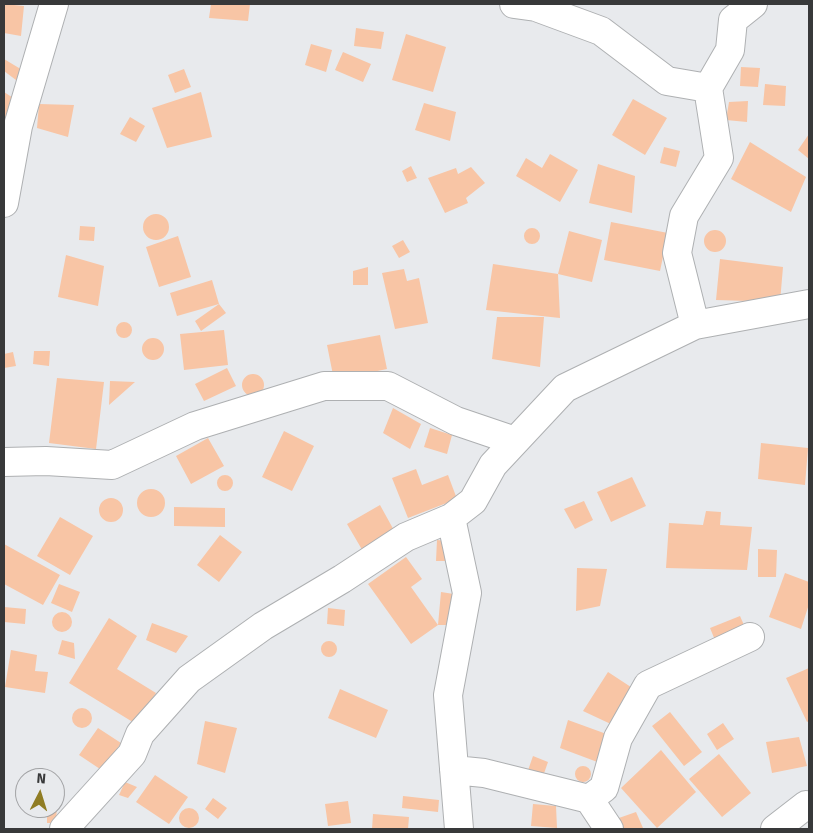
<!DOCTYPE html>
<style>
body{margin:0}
#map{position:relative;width:813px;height:833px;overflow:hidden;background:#e8eaed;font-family:"Fira Sans",sans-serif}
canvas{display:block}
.frame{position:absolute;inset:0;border:5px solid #38393a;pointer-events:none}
.north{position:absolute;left:15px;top:768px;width:50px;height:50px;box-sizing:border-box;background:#e8eaed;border:1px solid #a2a3a5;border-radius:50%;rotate:5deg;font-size:14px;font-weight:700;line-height:20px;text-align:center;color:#38393a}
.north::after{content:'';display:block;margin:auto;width:18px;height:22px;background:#907d24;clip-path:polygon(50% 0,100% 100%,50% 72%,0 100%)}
</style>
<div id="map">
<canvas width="813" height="833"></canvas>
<div class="frame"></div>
<div class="north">N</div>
</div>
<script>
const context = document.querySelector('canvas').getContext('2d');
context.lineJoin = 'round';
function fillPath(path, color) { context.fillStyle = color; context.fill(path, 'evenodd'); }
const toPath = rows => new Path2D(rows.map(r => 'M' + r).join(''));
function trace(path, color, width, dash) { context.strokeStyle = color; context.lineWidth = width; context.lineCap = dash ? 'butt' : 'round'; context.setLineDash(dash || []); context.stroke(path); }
fillPath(toPath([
 [4,4,24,6,21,36,4,33],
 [211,4,250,4,248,21,209,18],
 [356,28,384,32,381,49,354,46],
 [406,34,446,47,433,92,392,80],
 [311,44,332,50,326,72,305,65],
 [343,52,371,64,363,82,335,70],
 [4,59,29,74,24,86,4,71],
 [741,67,760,68,758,87,740,86],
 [184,69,191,87,175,93,168,75],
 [765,84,786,86,785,106,763,105],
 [4,92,21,103,4,129],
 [201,92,212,137,167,148,152,108],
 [633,99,667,118,645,155,612,135],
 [748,101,747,122,726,120,729,102],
 [424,103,456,112,450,141,415,130],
 [39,104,74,105,68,137,37,128],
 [130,117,145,126,136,142,120,134],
 [809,134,809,159,798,150],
 [750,142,806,177,791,212,731,179],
 [664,147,680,151,676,167,660,163],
 [550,154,578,170,560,202,516,176,526,158,542,168],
 [598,164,635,176,632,213,589,203],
 [411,166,417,178,407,182,402,171],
 [471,167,485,183,466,198,468,203,445,213,428,178,456,168,458,174],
 '143 227a13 13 0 1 1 26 0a13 13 0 1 1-26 0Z',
 [611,222,668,233,660,271,604,260],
 [80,226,95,227,94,241,79,240],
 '524 236a8 8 0 1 1 16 0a8 8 0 1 1-16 0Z',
 '704 241a11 11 0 1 1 22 0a11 11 0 1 1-22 0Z',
 [569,231,602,240,592,282,558,274],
 [178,236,191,277,159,287,146,247],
 [403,240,410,252,399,258,392,246],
 [66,255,104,266,98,306,58,297],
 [720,259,783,267,780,302,716,300],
 [493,264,558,274,560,318,486,310],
 [368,267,368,285,353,285,353,271],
 [404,269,407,281,419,278,428,323,395,329,382,273],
 [212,280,219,304,177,316,170,293],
 [219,304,226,313,201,331,195,321],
 [497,317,544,317,540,367,492,359],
 '116 330a8 8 0 1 1 16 0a8 8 0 1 1-16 0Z',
 [224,330,228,365,184,370,180,334],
 [380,335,387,369,334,380,327,345],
 '142 349a11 11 0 1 1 22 0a11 11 0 1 1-22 0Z',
 [34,351,50,351,49,366,33,364],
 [13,352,16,366,4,368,4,354],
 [227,368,236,386,204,401,195,384],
 '242 385a11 11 0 1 1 22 0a11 11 0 1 1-22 0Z',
 [57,378,104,382,96,449,49,443],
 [110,381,135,382,109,405],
 [393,408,421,424,410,449,383,433],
 [430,428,452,435,447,454,424,447],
 [284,431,314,446,292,491,262,477],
 [208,438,224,466,191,484,176,456],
 [761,443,808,448,805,485,758,479],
 [416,469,422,485,448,475,457,499,408,518,392,478],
 '217 483a8 8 0 1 1 16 0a8 8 0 1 1-16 0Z',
 [632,477,646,506,611,522,597,492],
 '137 503a14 14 0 1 1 28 0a14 14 0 1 1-28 0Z',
 '99 510a12 12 0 1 1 24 0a12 12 0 1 1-24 0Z',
 [584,501,593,520,575,529,564,509],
 [380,505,396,534,364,553,347,524],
 [174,507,225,508,225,527,174,526],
 [706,511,721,512,720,525,752,527,747,570,666,568,669,523,703,525],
 [60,517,93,536,70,575,37,556],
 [220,535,242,552,219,582,197,565],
 [437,540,446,541,445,561,436,561],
 [4,544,60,575,43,605,4,584],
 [758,549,777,550,776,577,758,577],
 [406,557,422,579,411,587,438,625,411,644,368,584],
 [577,568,607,569,600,606,576,611],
 [785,573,809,582,809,604,801,629,769,617],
 [59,584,80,592,72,612,51,603],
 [441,592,460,595,456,625,438,625],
 [4,607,26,609,25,624,4,622],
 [328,608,345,610,344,626,327,624],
 '52 622a10 10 0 1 1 20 0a10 10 0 1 1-20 0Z',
 [740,616,747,632,717,645,710,628],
 [109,618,137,636,117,669,156,693,136,724,69,683],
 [152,623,188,636,176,653,146,640],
 [62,640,74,643,75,659,58,654],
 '321 649a8 8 0 1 1 16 0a8 8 0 1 1-16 0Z',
 [11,650,37,655,35,671,48,672,45,693,5,687],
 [809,668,809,721,807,722,786,678],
 [608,672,637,691,615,726,583,711],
 [340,689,388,710,376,738,328,718],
 '72 718a10 10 0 1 1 20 0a10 10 0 1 1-20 0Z',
 [670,712,702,752,684,766,652,726],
 [568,720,612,736,600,763,560,748],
 [205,721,237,728,225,773,197,764],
 [723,723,734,739,717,750,707,734],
 [98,728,121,743,103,771,79,755],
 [799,737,807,766,772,773,766,742],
 [661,750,696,792,657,828,621,788],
 [719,754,751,793,722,817,689,779],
 [533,756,548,762,541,782,526,776],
 '575 774a8 8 0 1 1 16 0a8 8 0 1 1-16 0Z',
 [155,775,188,797,169,824,136,802],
 [125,782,137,787,128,798,119,795],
 [403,796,439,800,438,812,402,808],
 [213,798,227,808,218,819,205,809],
 [348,801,351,823,328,826,325,804],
 [55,803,57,803,56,823,47,823,47,808,55,808],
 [533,804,556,806,557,828,531,826],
 '179 818a10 10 0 1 1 20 0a10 10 0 1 1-20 0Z',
 [636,812,643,828,621,829,616,819],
 [373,814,409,817,408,829,372,829]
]), '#f8c5a5');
const minor = toPath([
 [514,4,536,7,601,31,667,81,708,88],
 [4,203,18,126,54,4],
 [695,325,677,253,684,216,719,158,708,88,730,50,733,20,753,4],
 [4,462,46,461,112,465,195,426,324,386,388,386,456,421,515,441],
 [451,518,467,593,448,695,459,829],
 [454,770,484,773,589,799,609,829],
 [589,799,604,788,618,738,648,685,750,637],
 [64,829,132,754,140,734,189,679,263,626,342,579,406,537,451,518,473,501,493,465,565,388,695,325,809,304],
 [775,829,806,805,809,806]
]);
trace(minor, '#aeb0b2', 30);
trace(minor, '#fff', 28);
</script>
